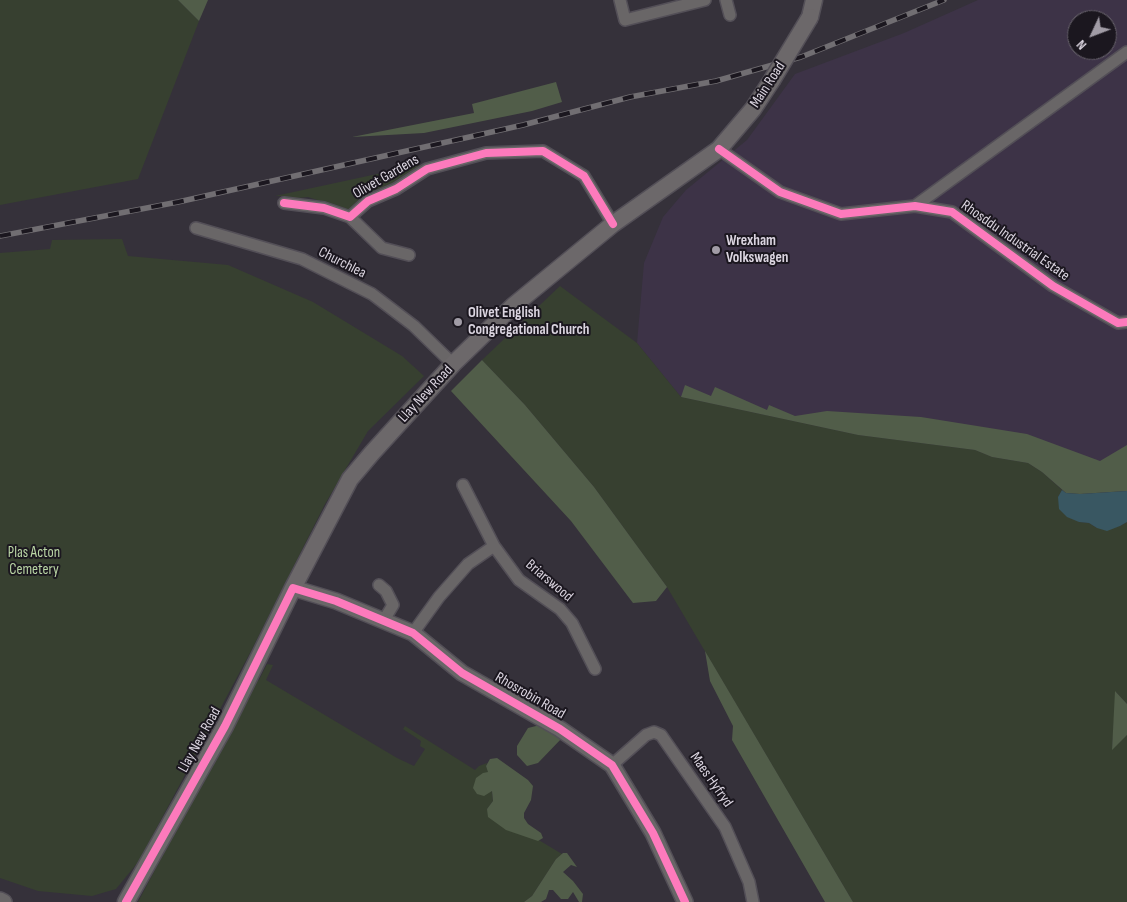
<!DOCTYPE html>
<style>
body{margin:0}
#map{position:relative;width:1127px;height:902px;overflow:hidden;background:#35313a;font-family:"Sofia Sans Condensed",sans-serif}
canvas{display:block}
.north{position:absolute;left:1067px;top:10px;width:50px;height:50px;box-sizing:border-box;background:#1b171f;border:1px solid #68636c;border-radius:50%;rotate:227deg;font-size:14px;font-weight:700;line-height:20px;text-align:center;color:#dbd5e0}
.north::after{content:'';display:block;margin:auto;width:18px;height:22px;background:#a19ca6;clip-path:polygon(50% 0,100% 100%,50% 72%,0 100%)}
</style>
<div id="map">
<canvas width="1127" height="902"></canvas>
<div class="north">N</div>
</div>
<script>
const context = document.querySelector('canvas').getContext('2d');
context.lineJoin = 'round';
function fillPath(path, color) { context.fillStyle = color; context.fill(path, 'evenodd'); }
const toPath = rows => new Path2D(rows.map(r => 'M' + r).join(''));
function trace(path, color, width, dash) { context.strokeStyle = color; context.lineWidth = width; context.lineCap = dash ? 'butt' : 'round'; context.setLineDash(dash || []); context.stroke(path); }
function drawText(font, color, halo, rows, align = 'center') {
  context.font = font + ' "Sofia Sans Condensed",sans-serif'; context.lineWidth = 4; context.setLineDash([]); context.textBaseline = 'middle'; context.strokeStyle = halo; context.fillStyle = color; for (const [text, x, y, turn = 0] of rows) {
    context.save(); context.translate(x, y); context.rotate((+turn || 0) * Math.PI / 180); context.textAlign = isNaN(turn) ? turn : align; if (halo) context.strokeText(text, 0, 0); context.fillText(text, 0, 0); context.restore();
  }
}
fillPath(toPath([
 [978,0,1127,0,1127,475,681,397,637,343,644,263,663,217,686,190,747,140,795,74,904,33],
 [1077,20,1107,20,1107,50,1077,50]
]), '#3d3347');
fillPath(toPath([
 [0,0,178,0,199,21,138,179,0,205],
 [442,160,348,210,308,197,287,199,282,196,275,196],
 [122,239,128,256,228,265,313,302,402,356,424,376,368,431,325,504,251,651,139,861,116,889,92,896,38,891,0,878,0,253,50,249,52,240],
 [560,286,637,343,681,397,858,435,975,450,992,457,1028,463,1042,472,1062,490,1058,497,1079,522,1089,523,1097,528,1120,526,1127,522,1127,704,1116,692,1112,749,1127,735,1127,902,853,902,667,587,594,487,525,405,482,360],
 [267,664,273,665,266,680,397,758,414,766,425,749,420,746,421,741,403,729,405,726,475,770,479,766,487,763,486,766,489,772,493,801,487,809,562,854,556,859,532,896,524,902,138,902,253,684,259,680]
]), '#374030');
fillPath(toPath([
 [178,0,208,0,199,21],
 [556,82,562,102,532,111,424,133,352,137,474,113,472,104],
 [482,360,525,405,594,487,667,587,656,601,633,603,571,521,451,391],
 [685,385,711,396,715,387,767,410,769,405,795,416,827,411,921,417,1027,434,1100,461,1127,445,1127,491,1080,494,1066,493,1042,472,1028,463,992,457,975,450,858,435,681,397],
 [705,651,853,902,825,902,732,740,733,726,710,681],
 [1115,691,1127,704,1127,735,1112,750],
 [540,725,562,738,538,763,527,766,517,755,517,746,528,728],
 [497,758,528,780,533,786,531,800,524,813,524,818,528,824,541,833,543,838,538,841,506,830,488,817,487,809,493,801,492,791,484,796,477,794,473,788,476,778,483,773,488,772,486,766,490,759],
 [563,853,567,853,577,867,571,865,563,872,573,881,583,894,582,902,579,902,573,892,568,899,561,899,553,890,549,890,546,899,541,902,524,902,532,896,556,859]
]), '#515d49');
fillPath(toPath([
 [1062,490,1066,493,1080,494,1127,491,1127,522,1120,526,1107,531,1097,528,1089,523,1079,522,1067,517,1059,509,1058,497]
]), '#395762');
const minor = toPath([
 [620,0,625,20,705,0],
 [726,0,730,15],
 [719,149,780,192,841,214,915,206,952,212,1053,286,1118,323,1127,322],
 [284,203,324,208,350,217,368,201,396,189,427,169,486,153,543,151,584,176,613,224],
 [915,206,1127,52],
 [350,217,382,248,409,255],
 [196,228,302,259,372,294,414,326,453,364],
 [463,485,494,546,519,580,560,609,572,623,595,669],
 [379,585,386,591,393,605,384,620],
 [413,633,439,597,468,564,494,546],
 [612,765,646,735,654,732,661,735,725,827,749,882,753,902]
]);
const tertiary = toPath([
 [293,588,336,601,413,633,462,673,560,729,612,765,653,833,685,902],
 [0,900,4,902]
]);
const secondary = toPath([
 [810,17,814,0],
 [126,902,225,726,293,588,350,479,372,453,453,364,513,306,613,224,719,149,753,109,772,80]
]);
trace(minor, '#534f57', 14);
trace(tertiary, '#534f57', 18);
trace(secondary, '#534f57', 19);
trace(minor, '#696667', 11);
trace(tertiary, '#696667', 15);
trace(secondary, '#6c686a', 16);
const rail = toPath([
 [0,236,178,202,523,125,630,97,716,81,801,57,944,0]
]);
trace(rail, '#716e72', 5.5);
trace(rail, '#1b171f', 4, [11]);
const secondaryBridge = toPath([
 [772,80,810,17]
]);
trace(secondaryBridge, '#534f57', 19, []);
trace(secondaryBridge, '#6c686a', 16);
trace(toPath([
 [719,149,780,192,841,214,915,206,952,212,1053,286,1118,323,1127,322],
 [284,203,324,208,350,217,368,201,396,189,427,169,486,153,543,151,584,176,613,224],
 [126,902,225,726,293,588,336,601,413,633,462,673,560,729,612,765,653,833,685,902]
]), '#fd7abc', 8);
for (const [x, y, r, color] of [
 [716,250,5,"#a19ca6"],
 [458,322,5,"#a19ca6"]
]) { const dot = new Path2D(); dot.arc(x, y, r, 0, 2 * Math.PI); context.fillStyle = color; context.fill(dot); trace(dot, '#1b171f', 2); }
drawText('15px', '#dbd5e0', '#1b171f', [
 ["Main Road",768,85,-57],
 ["Olivet Gardens",386,177,-30],
 ["Rhosddu Industrial Estate",1015,241,35],
 ["Churchlea",342,263,27],
 ["Llay New Road",426,394,-47],
 ["Briarswood",549,581,40],
 ["Rhosrobin Road",530,696,30],
 ["Llay New Road",200,740,-61],
 ["Maes Hyfryd",711,780,55]
]);
drawText('bold 15px', '#dbd5e0', '#1b171f', [
 ["Wrexham",726,241],
 ["Volkswagen",726,258],
 ["Olivet English",468,313],
 ["Congregational Church",468,330]
], 'left');
drawText('15px', '#bad6a5', '#1b171f', [
 ["Plas Acton",34,553],
 ["Cemetery",34,570]
]);
</script>
